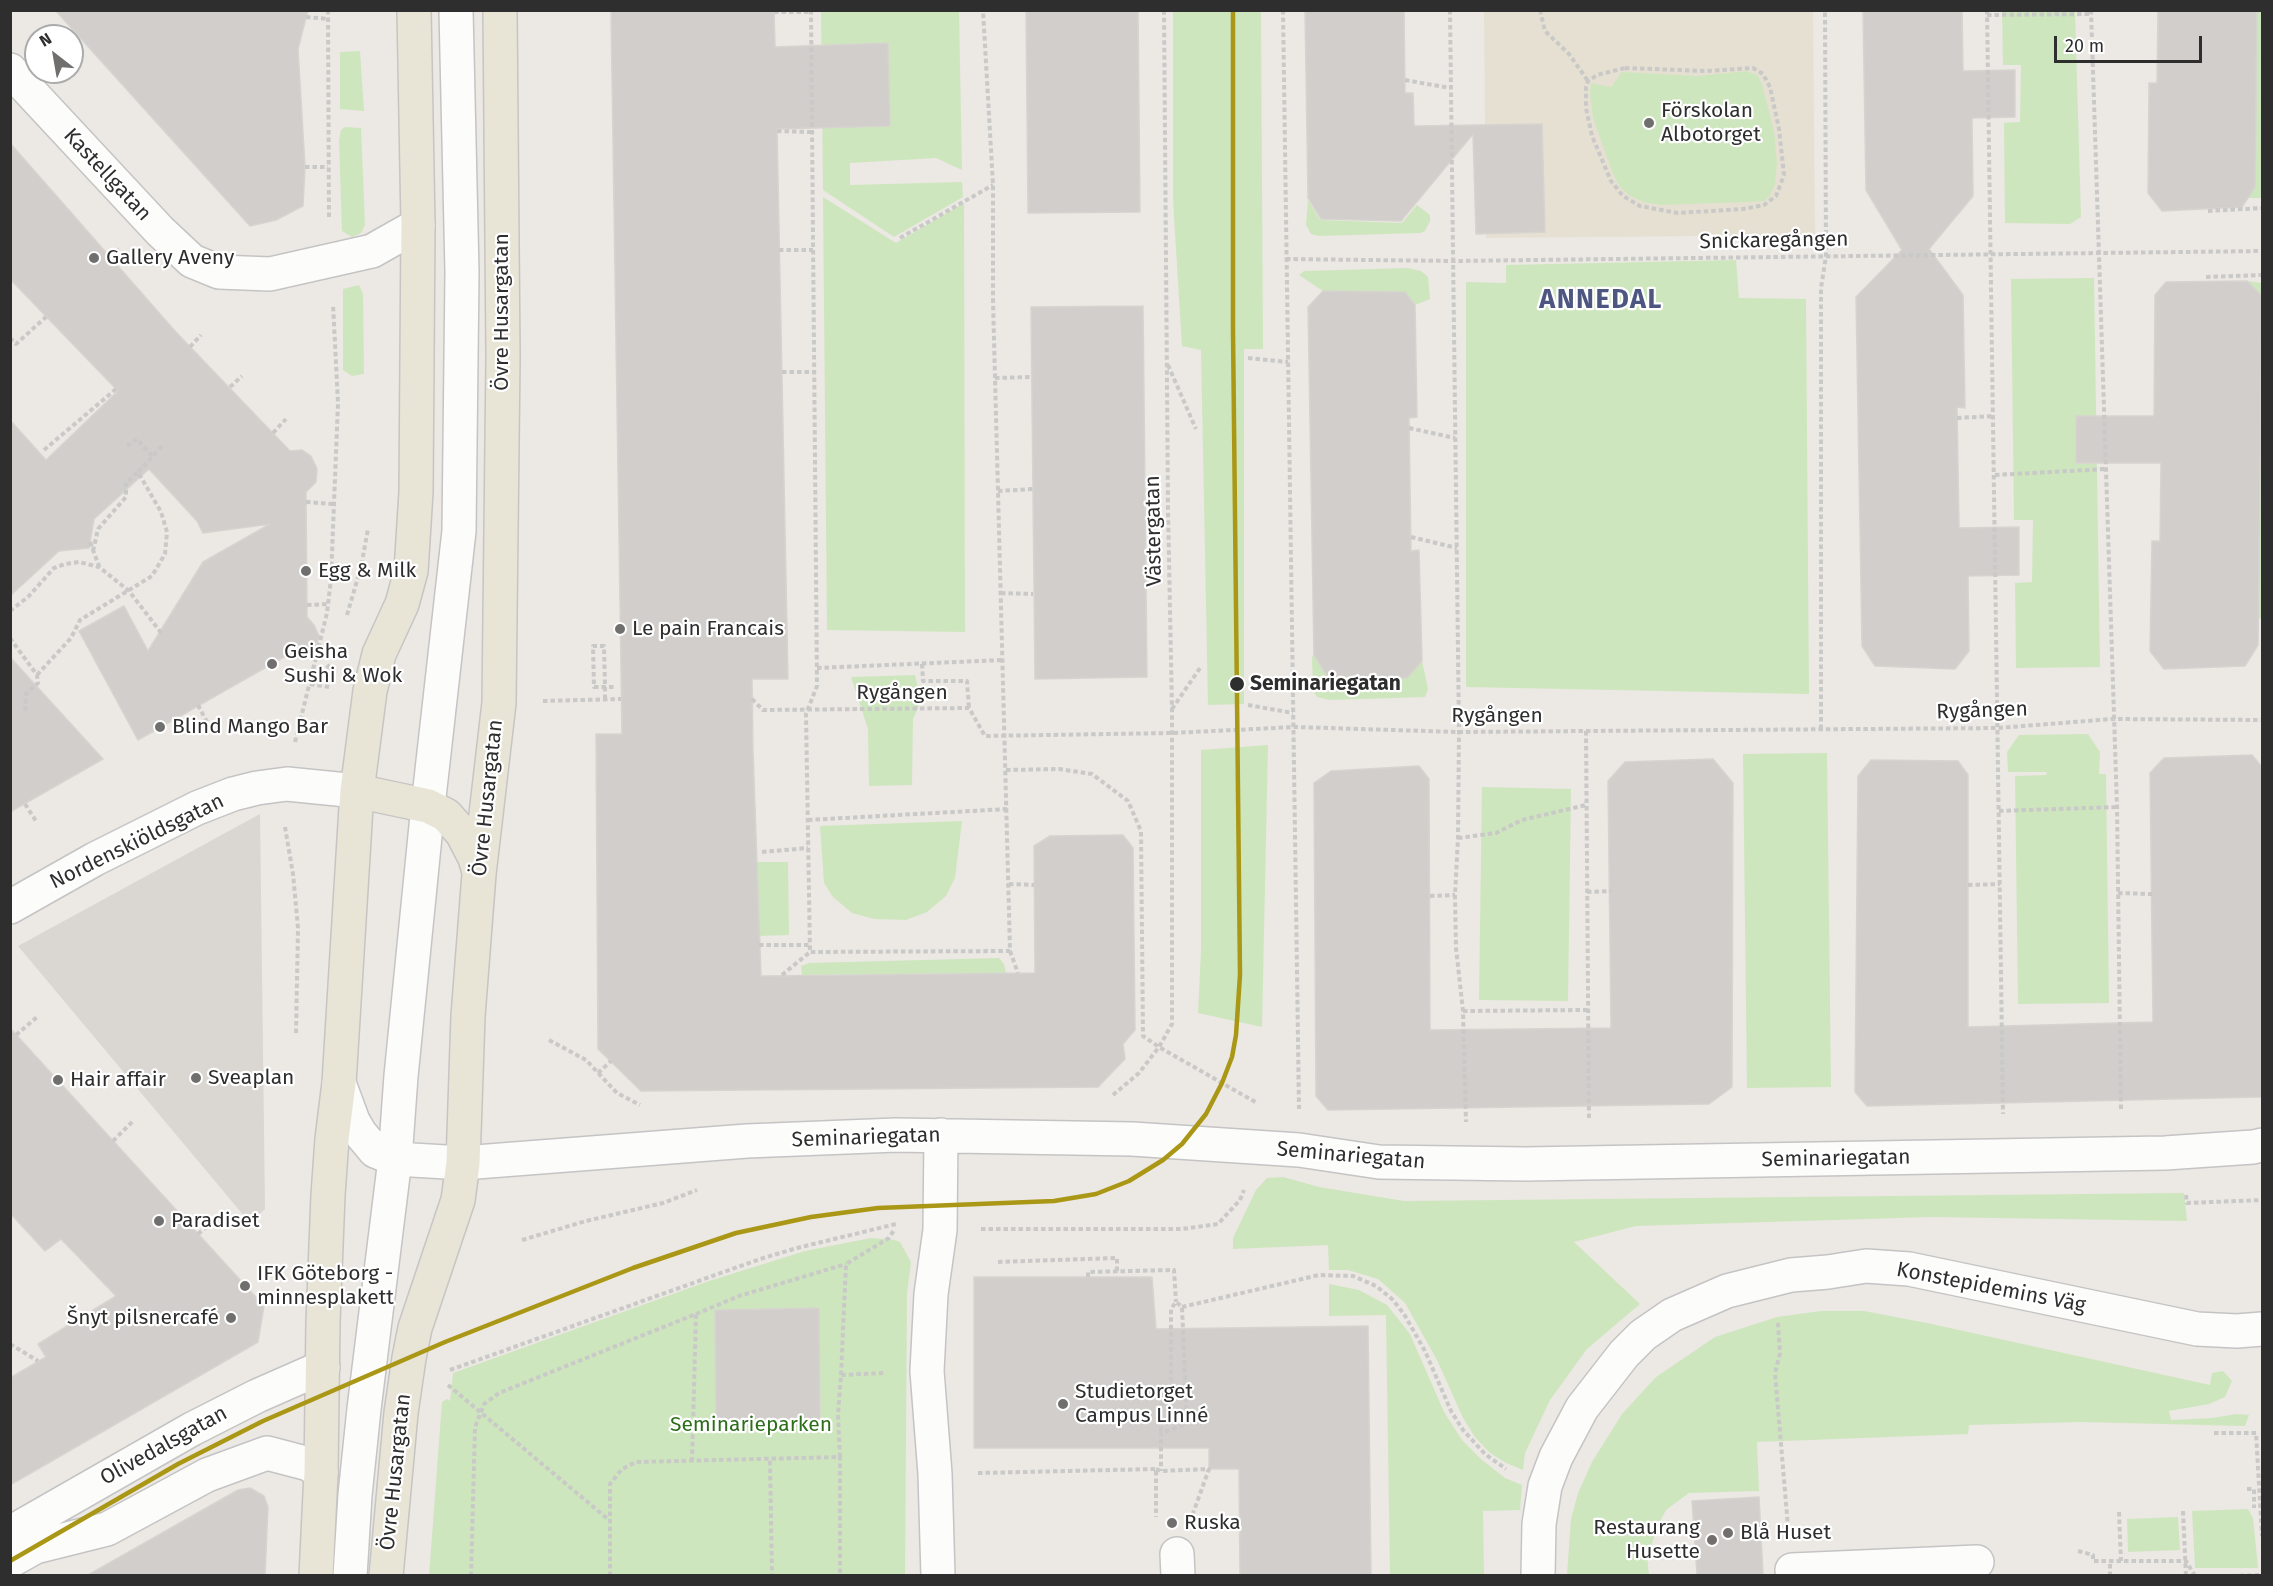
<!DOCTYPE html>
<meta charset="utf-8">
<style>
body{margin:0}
#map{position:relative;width:2273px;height:1586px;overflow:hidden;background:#ece8e4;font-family:"Fira Sans",sans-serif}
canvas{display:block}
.frame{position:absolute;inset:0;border:12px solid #2e2e2e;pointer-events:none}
.north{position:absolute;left:24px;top:24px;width:60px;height:60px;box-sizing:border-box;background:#fff;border:2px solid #ababab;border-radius:50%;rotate:329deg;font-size:16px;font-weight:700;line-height:24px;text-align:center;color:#2e2e2e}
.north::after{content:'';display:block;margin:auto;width:21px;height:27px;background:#706f6e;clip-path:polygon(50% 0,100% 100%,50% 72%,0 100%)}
.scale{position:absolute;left:2054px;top:36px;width:148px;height:27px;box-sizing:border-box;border:3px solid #2e2e2e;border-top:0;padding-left:8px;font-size:18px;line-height:21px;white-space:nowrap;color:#2e2e2e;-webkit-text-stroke:4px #fff;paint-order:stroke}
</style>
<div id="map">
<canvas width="2273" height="1586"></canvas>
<div class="frame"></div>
<div class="north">N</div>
<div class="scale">20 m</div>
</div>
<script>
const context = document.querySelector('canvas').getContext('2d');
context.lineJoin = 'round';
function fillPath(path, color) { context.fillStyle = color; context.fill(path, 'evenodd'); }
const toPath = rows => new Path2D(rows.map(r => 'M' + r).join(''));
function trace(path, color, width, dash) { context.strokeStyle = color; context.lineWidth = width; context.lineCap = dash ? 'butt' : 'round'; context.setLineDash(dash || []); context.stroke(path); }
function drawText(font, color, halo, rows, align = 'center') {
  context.font = font + ' "Fira Sans",sans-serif'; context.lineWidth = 4.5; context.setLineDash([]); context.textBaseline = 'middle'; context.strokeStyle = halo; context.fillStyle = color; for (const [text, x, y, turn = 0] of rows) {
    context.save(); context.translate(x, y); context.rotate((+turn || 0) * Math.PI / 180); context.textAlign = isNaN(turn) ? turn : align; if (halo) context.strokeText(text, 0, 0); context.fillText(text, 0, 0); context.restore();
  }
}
fillPath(toPath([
 [1484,11,1813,11,1815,235,1486,238]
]), '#e6e0d3');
fillPath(toPath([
 [821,11,959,11,962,170,936,158,850,163,850,185,962,182,963,197,894,237,823,190],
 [1173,11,1261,11,1263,349,1244,349,1244,704,1208,705,1201,350,1182,346,1173,200],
 [2002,11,2075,11,2081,217,2070,224,2005,223,2004,123,2020,122,2021,65,2003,65],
 [2257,11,2262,11,2262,198,2247,198],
 [360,51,364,111,340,109,340,52],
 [1746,71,1757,75,1762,84,1774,131,1777,163,1775,184,1769,197,1764,201,1747,202,1661,205,1644,202,1630,196,1619,186,1612,171,1593,118,1590,95,1591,83,1611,87,1622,72,1697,76],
 [345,127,361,128,365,225,361,233,352,237,342,231,339,140,341,130],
 [823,197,896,243,964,203,965,632,827,630],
 [1308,200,1320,220,1402,223,1417,205,1430,215,1430,221,1425,231,1420,233,1319,236,1311,234,1306,225],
 [1736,260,1739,298,1806,299,1809,694,1466,687,1466,282,1506,283,1506,265],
 [1408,268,1421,271,1428,277,1430,299,1415,305,1404,292,1323,291,1299,275,1304,271],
 [2094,278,2100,667,2016,668,2015,583,2032,582,2033,520,2014,520,2011,279],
 [2247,281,2262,283,2262,618,2258,619,2262,296],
 [359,285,363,294,364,374,352,376,343,370,343,289],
 [1314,655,1327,676,1407,678,1422,661,1428,689,1425,697,1329,700,1317,697,1313,691,1312,657],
 [915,675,917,685,928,686,913,719,912,785,869,786,868,729,851,677],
 [2088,734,2100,752,2099,774,2106,774,2109,1003,2018,1004,2015,776,2046,775,2047,772,2008,772,2007,752,2019,735],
 [1268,745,1262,1027,1198,1013,1201,951,1201,750],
 [1827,753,1831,1087,1747,1088,1743,754],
 [1482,787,1571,789,1568,1001,1479,1000],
 [962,821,955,878,946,896,927,912,906,920,874,919,852,913,833,897,824,883,820,826],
 [756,862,788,862,789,935,759,936],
 [999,958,1004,964,1006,973,802,975,801,966,809,963],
 [1283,1177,1319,1187,1404,1201,2184,1193,2187,1221,1932,1217,1636,1226,1574,1242,1640,1304,1587,1349,1550,1400,1525,1453,1523,1470,1506,1463,1490,1453,1475,1437,1463,1418,1437,1360,1405,1303,1378,1279,1348,1270,1329,1270,1328,1245,1233,1249,1233,1238,1256,1190,1267,1178],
 [871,1238,895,1240,900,1242,911,1262,907,1294,905,1575,429,1576,442,1402,447,1399,450,1401,453,1373,709,1281,805,1251],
 [1329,1284,1359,1290,1387,1305,1410,1334,1444,1412,1462,1440,1481,1459,1505,1478,1522,1485,1520,1510,1483,1511,1484,1575,1390,1575,1386,1315,1329,1316],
 [1821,1311,1864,1311,1927,1323,2210,1385,2212,1373,2223,1371,2232,1381,2225,1397,2209,1404,2169,1411,2171,1420,2212,1418,2236,1414,2249,1415,2245,1426,2081,1422,1969,1425,1968,1434,1757,1442,1759,1491,1689,1493,1666,1510,1659,1523,1647,1557,1649,1575,1567,1575,1571,1519,1578,1493,1592,1462,1622,1414,1656,1377,1715,1337,1777,1317],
 [2248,1509,2253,1518,2258,1568,2195,1568,2192,1511],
 [2178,1517,2180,1550,2128,1552,2127,1519]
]), '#cee6be');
fillPath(toPath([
 [260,814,265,1209,250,1223,18,946]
]), '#dad6d2');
const building = toPath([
 [55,10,308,10,298,49,305,167,303,206,276,220,250,226,55,10],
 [611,10,774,10,775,47,888,43,890,126,777,129,788,679,752,679,753,751,761,976,1035,973,1034,846,1050,836,1123,835,1133,848,1135,1030,1123,1044,1125,1059,1098,1087,641,1091,598,1049,596,734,622,734,611,10],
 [1026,10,1138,10,1140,212,1028,213,1026,10],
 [1305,10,1404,10,1405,93,1413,93,1414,126,1542,124,1545,232,1476,234,1473,134,1401,221,1321,219,1308,198,1305,10],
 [1863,10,1962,10,1963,71,2015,70,2015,117,1972,118,1973,196,1929,249,1963,295,1965,408,1957,407,1959,528,2019,527,2019,575,1968,576,1969,651,1955,669,1875,666,1862,646,1856,297,1902,250,1866,190,1863,10],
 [2158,10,2257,10,2255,187,2242,207,2162,211,2148,193,2149,83,2157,83,2158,10],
 [10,143,175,331,290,451,302,450,311,456,317,469,316,482,306,492,307,617,314,625,319,636,316,647,306,657,295,659,284,657,138,740,79,631,124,606,148,651,203,562,270,524,203,533,197,521,149,469,94,519,89,548,59,551,10,596,10,420,46,460,118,391,10,279,10,143],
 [2247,281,2262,296,2258,645,2245,666,2164,669,2150,651,2152,541,2160,541,2161,463,2076,463,2076,416,2154,416,2155,295,2166,282,2247,281],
 [1323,291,1405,292,1415,305,1417,417,1409,418,1411,551,1419,550,1422,661,1407,678,1327,676,1314,655,1308,307,1323,291],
 [1143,306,1147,677,1035,679,1031,307,1143,306],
 [10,657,103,759,10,812,10,657],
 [2252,755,2262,767,2262,1097,1867,1106,1855,1092,1858,776,1871,760,1958,761,1968,775,1968,1027,2153,1022,2150,773,2164,758,2252,755],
 [1713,759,1733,783,1732,1087,1709,1104,1328,1110,1316,1096,1314,783,1331,771,1419,766,1429,779,1430,1030,1611,1028,1608,781,1625,762,1713,759],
 [10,1028,264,1306,258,1342,10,1485,10,1378,46,1357,38,1344,116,1296,61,1239,45,1251,10,1213,10,1028],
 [974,1277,1152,1277,1156,1329,1368,1326,1371,1575,1240,1575,1239,1469,1209,1469,1209,1448,974,1448,974,1277],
 [819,1308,820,1425,716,1427,715,1310,819,1308],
 [250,1488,264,1496,268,1507,265,1575,88,1575,238,1490,250,1488],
 [1759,1497,1763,1575,1697,1575,1692,1501,1759,1497]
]);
fillPath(building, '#d1cecb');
trace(building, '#d7d4d0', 1.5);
const minor = toPath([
 [10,70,160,231,192,261,219,272,270,274,372,251,418,225],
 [10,907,95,859,197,808,233,794,257,788,287,784,357,791],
 [339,1083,353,1121,360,1133,375,1151,395,1159,463,1163,747,1141,896,1135,1132,1139,1299,1150,1379,1162,1526,1164,2165,1153,2253,1147,2262,1145],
 [10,1533,192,1429,257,1396,323,1367],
 [1177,1554,1178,1576],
 [10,1561,35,1547,107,1529,207,1475,267,1453,309,1464,321,1473],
 [350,1576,355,1495,364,1409,395,1159,401,1076,428,806,459,531,462,272,456,10],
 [938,1576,935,1474,927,1371,931,1294,940,1230,941,1135],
 [1538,1576,1539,1524,1545,1486,1556,1457,1582,1408,1624,1354,1643,1335,1672,1315,1727,1291,1791,1275,1828,1272,1866,1266,1909,1269,2197,1329,2237,1331,2262,1329],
 [1793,1576,1792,1570,1977,1562]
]);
const major = toPath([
 [357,791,428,806,446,815,462,833,475,858,479,872],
 [316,1576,321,1473,323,1322,328,1195,332,1139,339,1083,357,791,370,691,379,654,402,604,411,571,416,492,418,225,414,10],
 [386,1576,401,1413,409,1358,415,1328,458,1200,463,1163,468,1016,479,874,499,703,503,357,500,10]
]);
trace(minor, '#c5c4c5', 36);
trace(major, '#c6c5c4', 36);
trace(toPath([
 [328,10,329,219],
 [811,10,817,686,806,714,810,952,1010,951,993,301,993,185,983,10],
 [1283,10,1299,1109],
 [1450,10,1459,732,1458,838,1455,895,1456,948,1463,1011,1466,1122],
 [1540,10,1545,31,1569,54,1588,81],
 [1987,10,2003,1114],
 [2091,10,2117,807,2121,1110],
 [774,12,811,12],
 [1987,15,2091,14],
 [306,17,328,19],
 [1625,68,1706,71,1753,68,1763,74,1770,87,1779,129,1784,175,1776,196,1764,205,1743,209,1678,213,1640,206,1623,196,1611,181,1592,136,1586,108,1586,87,1588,81,1597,75,1625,68],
 [1405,80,1450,88],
 [777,131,811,132],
 [305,167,328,167],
 [2208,211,2262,208],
 [900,238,993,185],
 [779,250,813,250],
 [111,256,119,249],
 [1286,259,1453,261,2262,251],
 [2206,277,2262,275],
 [10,338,16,344,46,317],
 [190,347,201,335],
 [1248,358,1288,362],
 [1168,365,1196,429],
 [782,372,814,372],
 [995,378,1031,377],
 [230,387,242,376],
 [1957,418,1994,416],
 [1409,428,1455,438],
 [273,433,286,419],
 [127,446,137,439,152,456],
 [44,450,116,389],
 [1995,475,2106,469],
 [998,491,1033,489],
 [306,502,333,504],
 [1411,537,1457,548],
 [90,542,99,566],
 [93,551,98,529,126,497,126,483,138,472],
 [1001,593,1033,594],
 [307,605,328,604],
 [10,611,28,597,54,568,65,564,79,562,99,567,129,591,162,634],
 [347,615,361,567,368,529],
 [10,638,37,675,38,683,26,694,25,713],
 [922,664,923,681,967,681,969,708],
 [817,668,1003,660],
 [37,675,71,638,80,620,152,576,165,554,167,532,161,512,138,472,164,444],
 [310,683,331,664],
 [310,684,329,687],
 [605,699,605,687,604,646,593,646,594,687,616,687],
 [752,699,763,710,969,708,985,736,1172,733,1295,727,1459,732,1586,731,1998,728,2112,719,2262,720],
 [543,701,621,699],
 [198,705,207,722],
 [1248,705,1293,713],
 [1172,709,1200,668],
 [1821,729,1821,288,1826,256,1825,10],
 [1586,731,1589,1120],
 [295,742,327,613,331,579,338,403,333,304],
 [1006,770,1059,769,1092,774,1128,801,1141,831,1143,1036,1159,1047,1257,1103],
 [25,804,36,821],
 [1999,811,2117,807],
 [808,820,1007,809],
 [285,827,293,874,298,928,296,1034],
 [1458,838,1496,833,1522,820,1586,805],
 [762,852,808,848],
 [1009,884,1034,885],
 [1968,885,2000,884],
 [1587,892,1611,891],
 [2118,893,2152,894],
 [1430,896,1455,895],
 [759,945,810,945],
 [1010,951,1018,973],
 [782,975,810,952],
 [1463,1011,1588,1010],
 [16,1035,37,1017],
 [549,1040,586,1060,617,1093,640,1105],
 [598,1073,611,1061],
 [1113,1095,1139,1073,1159,1047,1172,1024,1172,709,1168,510,1164,10],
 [113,1141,134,1120],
 [2186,1195,2187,1203,2262,1200],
 [981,1229,1182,1229,1218,1224,1240,1200,1244,1190],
 [198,1234,222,1214],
 [522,1240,586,1221,663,1203,697,1190],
 [998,1262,1117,1258,1117,1271],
 [1088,1277,1088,1272,1174,1270,1176,1302],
 [1182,1307,1319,1275,1353,1276,1376,1286,1392,1299,1404,1314,1425,1351,1451,1411,1463,1430,1485,1454,1506,1469],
 [696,1314,739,1296,846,1264],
 [1778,1323,1780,1353,1775,1373,1788,1527],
 [10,1344,38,1361],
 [450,1370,760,1259,797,1248,896,1224],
 [841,1375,846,1264,889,1238,894,1230],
 [448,1385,609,1520],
 [1160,1388,1161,1404,1171,1400,1171,1309,1176,1302,1182,1307,1187,1424,1161,1433,1161,1471],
 [1161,1404,1161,1433],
 [2214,1433,2256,1433,2262,1536],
 [840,1457,838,1415,841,1375,884,1373],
 [770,1461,772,1576],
 [1156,1469,1161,1471,1209,1469,1192,1516],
 [978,1473,1156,1469,1156,1517],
 [2247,1489,2254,1489,2254,1508],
 [2183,1511,2186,1576],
 [2119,1512,2121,1561],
 [2078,1551,2093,1555,2093,1561,2186,1561,2195,1576],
 [471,1576,475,1427,484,1404,499,1393,696,1314,692,1461],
 [610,1576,610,1484,622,1469,636,1462,840,1457,840,1576],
 [2110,1576,2110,1561],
 [2232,1576,2262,1575]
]), '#c9c9c8', 4, [4.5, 3]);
trace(minor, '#fcfcfb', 33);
trace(major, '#e8e4d6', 33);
trace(toPath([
 [10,1561,178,1464,263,1421,445,1342,633,1268,736,1233,811,1217,878,1208,1054,1201,1096,1194,1129,1181,1163,1160,1182,1144,1206,1114,1222,1083,1232,1057,1236,1035,1240,975,1233,331,1233,10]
]), '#aa9715', 4.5);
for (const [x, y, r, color] of [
 [1649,123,6,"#706f6e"],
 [94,258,6,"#706f6e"],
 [306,571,6,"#706f6e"],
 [620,629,6,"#706f6e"],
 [272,664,6,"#706f6e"],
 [1237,684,8,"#2e2e2e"],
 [160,727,6,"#706f6e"],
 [196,1078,6,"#706f6e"],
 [58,1080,6,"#706f6e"],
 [159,1221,6,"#706f6e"],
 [245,1286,6,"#706f6e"],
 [231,1318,6,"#706f6e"],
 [1063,1404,6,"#706f6e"],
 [1172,1523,6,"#706f6e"],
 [1728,1533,6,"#706f6e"],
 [1712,1540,6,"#706f6e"]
]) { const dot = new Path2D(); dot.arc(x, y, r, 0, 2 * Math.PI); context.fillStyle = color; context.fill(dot); trace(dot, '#fff', 2); }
drawText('21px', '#2e2e2e', '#fff', [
 ["Förskolan",1661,111],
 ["Albotorget",1661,135],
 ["Gallery Aveny",106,258],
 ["Egg & Milk",318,571],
 ["Le pain Francais",632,629],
 ["Geisha",284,652],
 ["Sushi & Wok",284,676],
 ["Blind Mango Bar",172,727],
 ["Sveaplan",208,1078],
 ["Hair affair",70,1080],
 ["Paradiset",171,1221],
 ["IFK Göteborg -",257,1274],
 ["minnesplakett",257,1298],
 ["Šnyt pilsnercafé",219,1318,"right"],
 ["Studietorget",1075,1392],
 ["Campus Linné",1075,1416],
 ["Ruska",1184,1523],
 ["Restaurang",1700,1528,"right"],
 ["Husette",1700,1552,"right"],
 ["Blå Huset",1740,1533]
], 'left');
drawText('21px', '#2e2e2e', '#fff', [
 ["Kastellgatan",107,175,47],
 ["Snickaregången",1774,241,-1],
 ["Övre Husargatan",502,312,-90],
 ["Västergatan",1154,531,-91],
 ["Rygången",902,693],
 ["Rygången",1982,711,-2],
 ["Rygången",1497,716],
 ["Övre Husargatan",488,798,-84],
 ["Nordenskiöldsgatan",137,842,-26],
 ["Seminariegatan",866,1138,-2],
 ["Seminariegatan",1351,1156,5],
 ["Seminariegatan",1836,1159,-1],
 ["Konstepidemins Väg",1991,1288,11],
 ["Olivedalsgatan",164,1446,-29],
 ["Övre Husargatan",396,1472,-84]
]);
drawText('bold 21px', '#2e2e2e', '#fff', [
 ["Seminariegatan",1250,684]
], 'left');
drawText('21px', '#2c6e1b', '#fff', [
 ["Seminarieparken",751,1425]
]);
context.letterSpacing = '1.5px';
drawText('bold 27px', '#4d5680', '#fff', [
 ["ANNEDAL",1601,300]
]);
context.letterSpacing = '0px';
</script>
